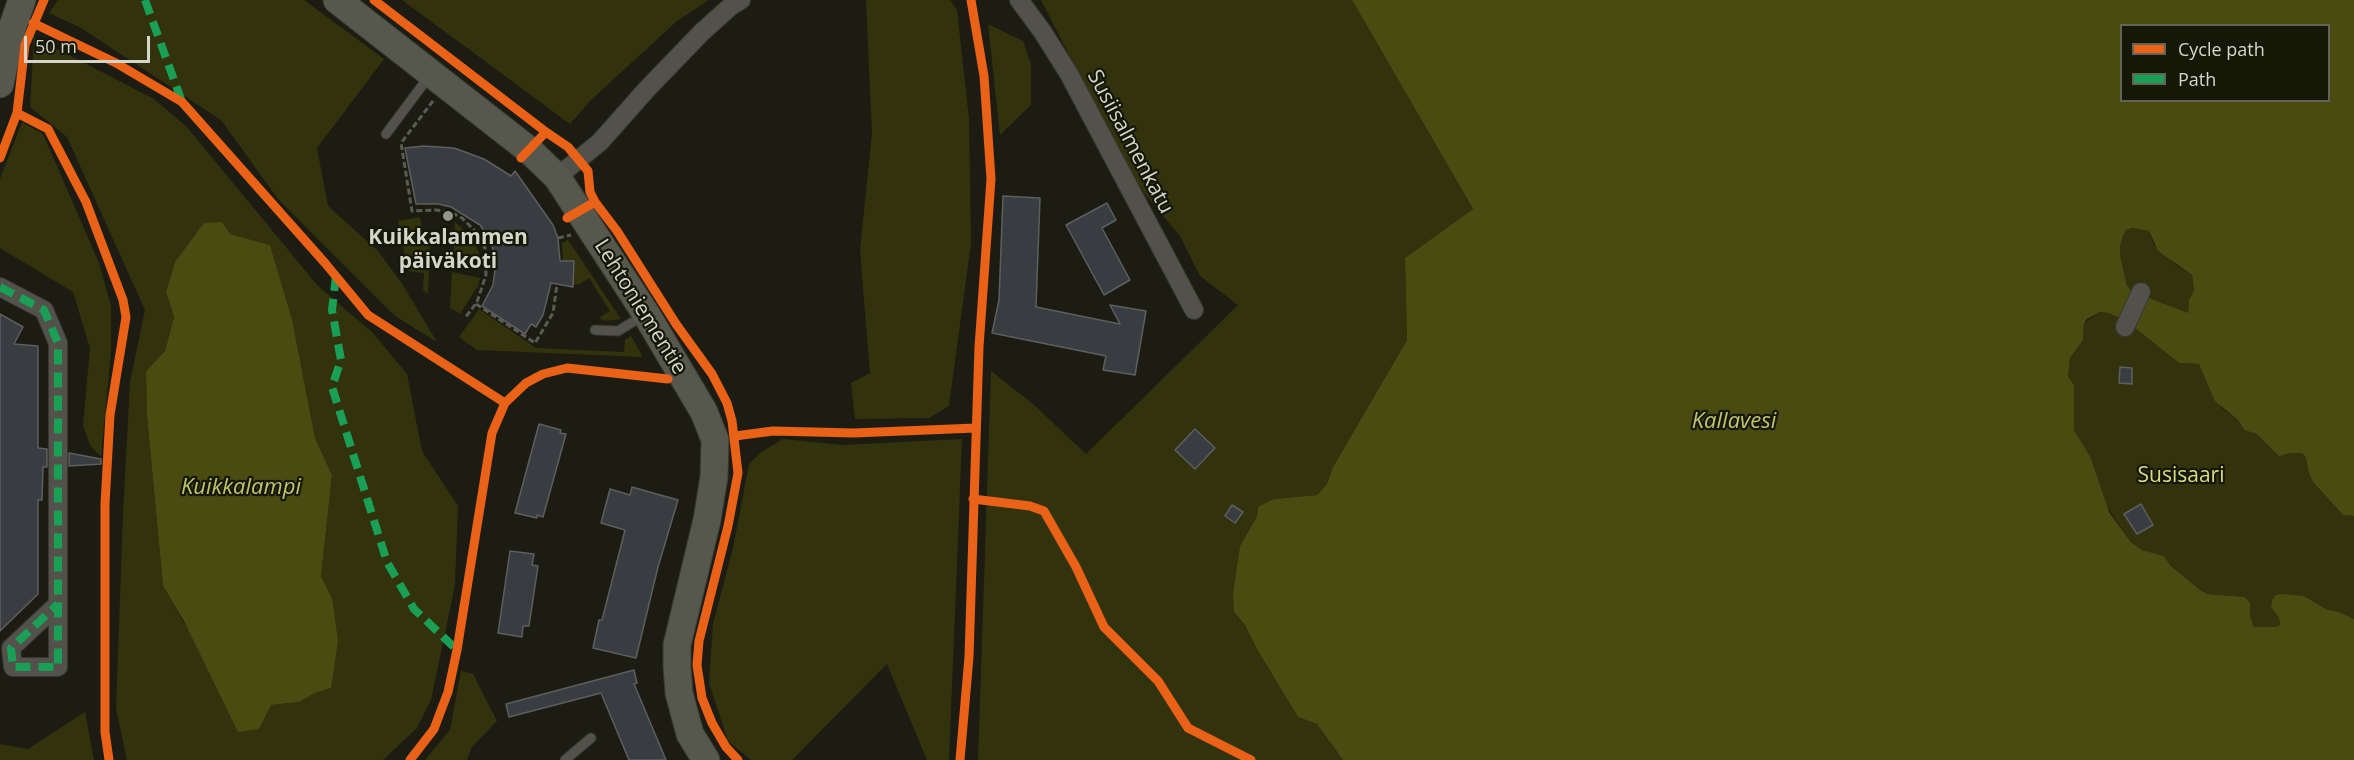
<!DOCTYPE html>
<meta charset="utf-8">
<style>
body{margin:0}
#map{position:relative;width:2354px;height:760px;overflow:hidden;background:#1c1c13;font-family:"Open Sans",sans-serif}
canvas{display:block}
.legend{position:absolute;left:2120px;top:24px;width:210px;height:78px;box-sizing:border-box;background:#151707;border:2px solid #626355;margin:0;padding:8px 10px;list-style:none;font-size:18px;color:#d5d6cb}
.legend li{display:flex;align-items:center;gap:12px;height:30px}
.legend b{width:30px;border:2px solid #626355}
.scale{position:absolute;left:24px;top:36px;width:126px;height:27px;box-sizing:border-box;border:3px solid #d5d6cb;border-top:0;padding-left:8px;font-size:18px;line-height:21px;white-space:nowrap;color:#d5d6cb;-webkit-text-stroke:4px #151707;paint-order:stroke}
</style>
<div id="map">
<canvas width="2354" height="760"></canvas>
<ul class="legend">
<li><b style="height:8px;background:#ea6118"></b>Cycle path</li>
<li><b style="height:8px;background:#1a9f57"></b>Path</li>
</ul>
<div class="scale">50 m</div>
</div>
<script>
const context = document.querySelector('canvas').getContext('2d');
context.lineJoin = 'round';
function fillPath(path, color) { context.fillStyle = color; context.fill(path, 'evenodd'); }
const toPath = rows => new Path2D(rows.map(r => 'M' + r).join(''));
function trace(path, color, width, dash) { context.strokeStyle = color; context.lineWidth = width; context.lineCap = dash ? 'butt' : 'round'; context.setLineDash(dash || []); context.stroke(path); }
function drawText(font, color, halo, rows, align = 'center') {
  context.font = font + ' "Open Sans",sans-serif'; context.lineWidth = 4.5; context.setLineDash([]); context.textBaseline = 'middle'; context.strokeStyle = halo; context.fillStyle = color; for (const [text, x, y, turn = 0] of rows) {
    context.save(); context.translate(x, y); context.rotate((+turn || 0) * Math.PI / 180); context.textAlign = isNaN(turn) ? turn : align; if (halo) context.strokeText(text, 0, 0); context.fillText(text, 0, 0); context.restore();
  }
}
fillPath(toPath([
 [58,0,304,0,384,59,317,148,328,206,378,251,401,282,437,342,395,316,278,199,221,120,81,28,49,13],
 [402,0,709,0,677,21,592,99,570,124],
 [866,0,950,0,957,10,969,119,971,243,949,406,929,418,855,419,851,383,870,373,860,250,872,134],
 [1041,0,1352,0,1473,209,1405,258,1407,340,1333,467,1327,484,1317,495,1274,499,1257,516,1240,546,1234,612,1245,625,1258,651,1298,717,1317,724,1343,760,978,760,991,371,1033,404,1086,454,1238,305,1200,276,1180,236,1145,194,1129,172],
 [988,24,1023,41,1031,64,1031,105,1000,135],
 [34,37,154,99,186,126,318,286,372,332,407,374,422,451,458,506,455,585,431,700,417,728,383,760,127,760,116,709,123,514,130,382,145,310,67,137,30,107],
 [230,234,270,245,292,319,315,438,332,475,321,576,332,598,331,688,315,693,299,702,271,705,184,623,163,586,147,416,146,371,165,351,174,317,166,292,175,262],
 [22,122,43,134,99,263,111,306,111,352,101,457,90,445,83,425,90,348,73,292,0,248,0,179],
 [420,217,425,244,430,244,428,294,423,290,424,273,408,271,398,221],
 [455,222,472,237,481,258,481,267,453,267],
 [2132,228,2149,231,2154,245,2176,265,2192,275,2194,290,2189,300,2188,314,2133,292,2127,286,2120,255,2120,247,2123,236,2126,230],
 [568,240,621,319,605,321,599,318,610,311,589,278,578,285,574,284,574,261,563,261,562,243],
 [452,272,480,278,478,286,460,314,450,308],
 [479,309,536,348,624,352,625,340,631,336,643,357,477,350,459,337],
 [2100,312,2108,313,2125,320,2179,363,2199,364,2222,408,2238,420,2244,430,2257,434,2284,455,2291,453,2302,453,2306,458,2309,474,2313,482,2343,515,2354,516,2354,619,2339,612,2326,609,2304,596,2272,600,2271,607,2279,618,2280,625,2275,627,2254,627,2250,616,2250,603,2245,597,2208,594,2200,590,2171,566,2164,556,2142,550,2131,542,2107,507,2091,458,2074,430,2074,385,2068,376,2069,364,2070,358,2083,340,2084,323],
 [783,439,843,445,962,439,949,760,927,760,887,664,792,760,751,760,728,741,709,683,713,624,733,548,749,464,760,453],
 [461,671,473,674,497,721,472,747,467,760,425,760,450,730],
 [85,712,94,760,0,760,0,744,28,749]
]), '#32330d');
fillPath(toPath([
 [1352,0,2354,0,2354,516,2343,515,2313,482,2309,474,2306,458,2302,453,2291,453,2279,456,2257,434,2244,430,2238,420,2215,401,2199,364,2179,363,2125,320,2108,313,2100,312,2087,319,2084,323,2083,340,2070,358,2068,376,2074,385,2074,430,2091,458,2109,512,2131,542,2142,550,2164,556,2171,566,2200,590,2208,594,2245,597,2250,603,2250,616,2254,627,2275,627,2280,625,2279,618,2271,607,2272,600,2276,595,2282,594,2304,596,2326,609,2339,612,2354,619,2354,760,1343,760,1317,724,1298,717,1258,651,1245,625,1234,612,1233,593,1240,546,1257,516,1258,507,1274,499,1317,495,1327,484,1333,467,1407,340,1405,258,1473,209],
 [2122,26,2328,26,2328,100,2122,100],
 [2132,228,2149,231,2158,251,2192,275,2194,290,2189,300,2188,313,2133,292,2127,286,2120,255,2120,247,2123,236,2126,230],
 [222,222,230,234,270,245,292,319,315,438,332,475,321,576,332,598,338,641,331,688,315,693,299,702,271,705,259,729,238,732,185,623,163,586,147,416,146,371,165,351,174,317,166,292,175,262,204,223]
]), '#494b10');
const building = toPath([
 [424,146,454,148,484,159,511,176,515,171,553,225,558,238,560,261,574,261,573,287,551,283,543,315,536,327,531,324,525,334,482,306,493,285,496,262,491,241,480,225,451,207,438,204,416,204,405,148,424,146],
 [1003,196,1040,198,1036,307,1120,324,1110,305,1146,311,1135,375,1103,370,1106,356,992,333,999,300,1003,196],
 [1107,203,1116,220,1102,228,1130,280,1104,295,1066,225,1107,203],
 [0,314,23,327,14,344,38,346,38,448,47,449,47,467,43,467,42,500,38,500,38,594,0,631,0,314],
 [2120,367,2132,368,2132,384,2119,383,2120,367],
 [539,424,561,430,560,433,566,434,543,517,537,515,537,518,515,513,539,424],
 [1195,429,1215,448,1195,469,1175,450,1195,429],
 [69,453,101,459,101,464,69,466,69,453],
 [632,487,678,500,658,567,636,658,593,648,599,620,602,620,625,530,601,523,610,489,630,495,632,487],
 [2141,504,2153,525,2137,534,2124,514,2141,504],
 [1232,505,1243,512,1235,523,1225,516,1232,505],
 [510,551,534,554,532,565,538,566,529,626,523,626,522,637,498,633,510,551],
 [634,670,637,683,634,684,666,760,629,760,601,693,509,717,506,704,634,670]
]);
fillPath(building, '#393d42');
trace(building, '#5d5f5e', 1.5);
const lane = toPath([
 [386,134,430,75],
 [595,330,618,331,644,315],
 [565,760,591,738]
]);
const street = toPath([
 [1019,0,1042,31,1069,74,1194,310],
 [557,177,600,142,647,89,702,32,731,6,741,0],
 [0,287,44,310,58,343,58,667,13,667,11,648,58,604],
 [2125,327,2141,292]
]);
const secondary = toPath([
 [337,0,529,150,557,177,646,314,704,412,715,440,714,477,707,520,677,645,677,666,679,693,690,734,706,760],
 [0,84,11,31,22,0]
]);
trace(lane, '#373831', 11);
trace(street, '#373831', 20);
trace(secondary, '#373831', 29);
trace(toPath([
 [433,101,401,143,412,211,436,210,450,212,462,218,479,235,485,248,486,275,477,302,465,318],
 [558,238,571,235],
 [476,304,535,343,553,313,557,284]
]), '#5b5b55', 3, [6, 3]);
trace(lane, '#52524b', 9);
trace(street, '#52524b', 18);
trace(secondary, '#56574d', 27);
trace(toPath([
 [145,0,182,102],
 [336,276,332,310,341,360,332,387,387,562,414,609,457,650],
 [0,287,44,310,58,343,58,667,13,667,11,648,58,604]
]), '#1a9f57', 8, [15, 8]);
trace(toPath([
 [374,0,546,132,521,158],
 [33,23,116,63,182,102,325,263,368,315,505,403],
 [17,113,48,129,86,202,123,300,126,317,110,415,105,504,105,732,109,760],
 [546,132,568,147,588,171,590,192,595,202,567,218],
 [0,158,17,113,25,45,44,0],
 [595,202,617,231,676,324,712,374,727,403,732,421,738,473,728,526,699,641,697,665,702,698,712,723,726,747,738,760],
 [735,436,773,431,854,433,976,428],
 [973,499,1030,506,1044,511,1076,567,1104,627,1158,681,1188,728,1251,760],
 [410,760,434,729,448,692,457,650,492,433,505,403,526,383,543,374,567,368,668,379],
 [960,760,969,657,979,347,991,179,984,76,971,0]
]), '#ea6118', 9);
for (const [x, y, r, color] of [
 [448,216,6,"#94958b"]
]) { const dot = new Path2D(); dot.arc(x, y, r, 0, 2 * Math.PI); context.fillStyle = color; context.fill(dot); trace(dot, '#151707', 2); }
drawText('21px', '#d5d6cb', '#151707', [
 ["Susiisalmenkatu",1130,142,62],
 ["Lehtoniementie",640,307,58]
]);
drawText('bold 21px', '#d5d6cb', '#151707', [
 ["Kuikkalammen",448,238],
 ["päiväkoti",448,262]
]);
drawText('21px', '#d7de84', '#151707', [
 ["Susisaari",2181,476]
]);
drawText('italic 22px', '#c0c66e', '#151707', [
 ["Kallavesi",1734,422],
 ["Kuikkalampi",241,488]
]);
</script>
